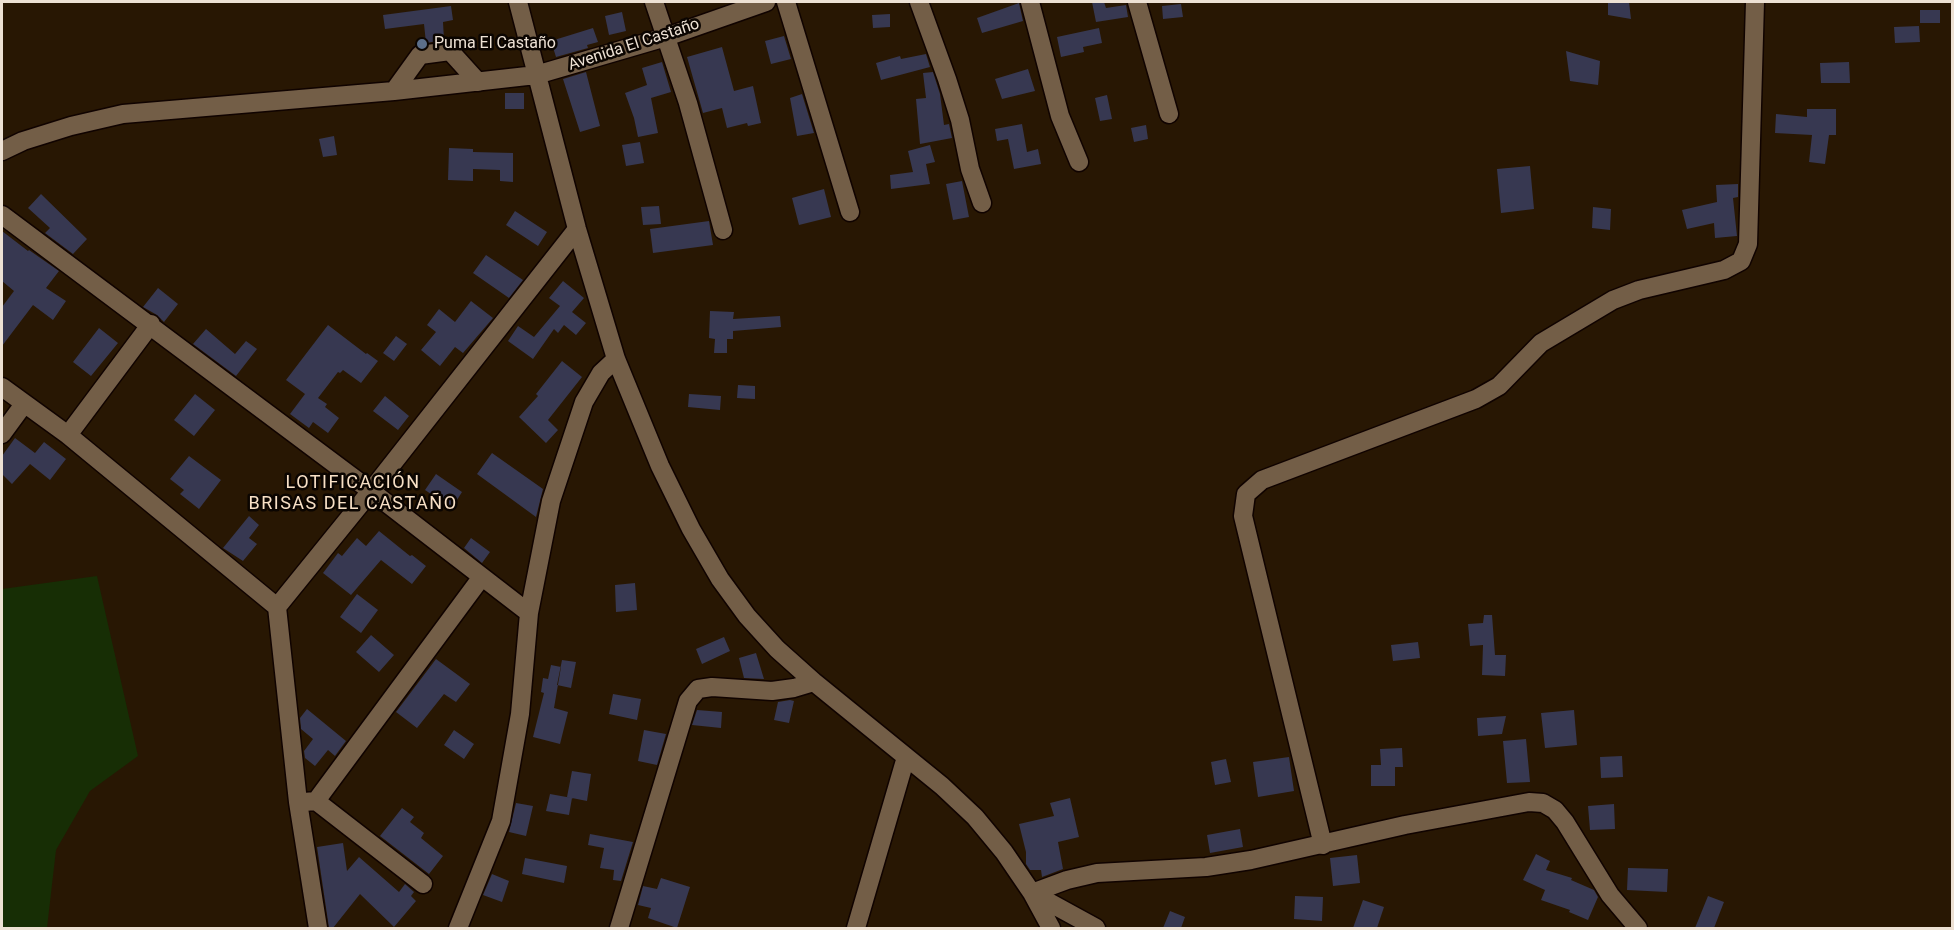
<!DOCTYPE html>
<meta charset="utf-8">
<style>
body{margin:0}
#map{position:relative;width:1954px;height:930px;overflow:hidden;background:#281703;font-family:Roboto,sans-serif}
canvas{display:block}
.frame{position:absolute;inset:0;border:3px solid #ede1d4;pointer-events:none}
</style>
<div id="map">
<canvas width="1954" height="930"></canvas>
<div class="frame"></div>
</div>
<script>
const context = document.querySelector('canvas').getContext('2d');
context.lineJoin = 'round';
function fillPath(path, color) { context.fillStyle = color; context.fill(path, 'evenodd'); }
const toPath = rows => new Path2D(rows.map(r => 'M' + r).join(''));
function trace(path, color, width, dash) { context.strokeStyle = color; context.lineWidth = width; context.lineCap = dash ? 'butt' : 'round'; context.setLineDash(dash || []); context.stroke(path); }
function drawText(font, color, halo, rows, align = 'center') {
  context.font = font + ' Roboto,sans-serif'; context.lineWidth = 5; context.setLineDash([]); context.textBaseline = 'middle'; context.strokeStyle = halo; context.fillStyle = color; for (const [text, x, y, turn = 0] of rows) {
    context.save(); context.translate(x, y); context.rotate((+turn || 0) * Math.PI / 180); context.textAlign = isNaN(turn) ? turn : align; if (halo) context.strokeText(text, 0, 0); context.fillText(text, 0, 0); context.restore();
  }
}
fillPath(toPath([
 [97,576,138,756,90,791,56,850,47,928,2,928,2,589]
]), '#172e05');
fillPath(toPath([
 [1092,2,1104,2,1106,8,1126,5,1128,17,1096,22],
 [1608,2,1629,2,1631,19,1608,15],
 [1019,3,1023,21,982,33,977,18],
 [1181,4,1183,17,1163,19,1162,6],
 [451,6,453,20,443,22,444,40,426,43,424,24,385,29,383,15],
 [1920,10,1940,10,1940,23,1920,23],
 [622,12,626,31,609,35,605,16],
 [890,14,890,27,873,28,872,15],
 [1919,26,1920,42,1895,43,1894,27],
 [593,28,598,42,587,45,588,48,556,57,551,41],
 [1099,28,1102,43,1083,47,1084,52,1061,57,1057,37],
 [784,36,791,59,771,64,765,41],
 [722,47,734,91,753,86,761,123,748,126,747,123,727,128,722,108,703,113,687,57],
 [1566,51,1600,61,1598,85,1570,81],
 [926,54,930,67,881,80,876,63,900,56,901,59],
 [662,62,671,92,651,98,658,133,638,137,634,118,625,93,647,85,642,68],
 [1849,62,1850,83,1821,83,1820,63],
 [1028,69,1035,91,1002,99,995,79],
 [586,72,600,126,580,132,563,79],
 [933,72,940,94,944,125,949,124,952,138,920,144,916,99,926,98,923,73],
 [505,93,524,93,524,109,505,109],
 [802,94,814,133,797,136,790,98],
 [1107,95,1112,119,1100,121,1095,98],
 [1807,109,1836,109,1836,135,1829,135,1825,164,1809,162,1812,135,1775,133,1776,114,1807,117],
 [1022,124,1027,152,1038,149,1041,164,1014,169,1008,139,997,141,995,129],
 [1146,125,1148,139,1134,142,1131,128],
 [334,136,337,155,323,157,319,139],
 [640,142,644,163,626,166,622,145],
 [930,145,935,162,926,164,930,184,891,189,890,175,913,172,908,151],
 [449,148,473,149,473,152,513,153,513,182,500,181,500,170,473,169,473,181,448,180],
 [1530,166,1534,209,1501,213,1497,169],
 [962,181,969,217,953,220,946,184],
 [1738,184,1738,197,1733,198,1737,236,1715,238,1714,223,1687,229,1682,210,1717,202,1716,185],
 [824,189,831,217,799,225,792,198],
 [41,194,87,239,73,254,45,233,50,228,28,208],
 [659,206,661,224,643,225,641,207],
 [1593,207,1611,209,1610,230,1592,228],
 [515,211,547,232,538,246,506,225],
 [709,221,713,245,653,253,650,229],
 [2,231,28,251,29,250,59,271,46,288,66,301,53,320,33,305,2,346,2,307,14,291,2,281],
 [486,255,523,280,509,298,473,273],
 [563,281,584,298,572,312,586,323,576,335,564,325,558,333,554,329,533,359,508,341,518,326,534,337,560,306,549,298],
 [158,288,178,304,164,322,157,315,143,307],
 [471,301,493,318,463,353,455,347,440,366,421,350,436,332,427,325,439,309,455,322],
 [710,311,734,312,733,319,780,316,781,327,733,331,733,339,727,339,727,353,714,353,715,339,709,338],
 [328,325,366,354,367,353,378,361,361,383,343,370,340,373,338,372,318,398,327,404,325,407,339,418,328,433,313,422,309,428,290,414,305,394,286,380],
 [99,328,118,343,91,376,73,362],
 [206,329,235,354,246,341,257,349,236,376,193,344],
 [396,336,407,344,394,361,383,353],
 [562,361,582,377,548,420,558,430,546,443,519,417,538,396,536,394],
 [738,385,755,386,755,399,737,398],
 [195,394,215,410,194,436,174,420],
 [689,394,721,396,720,410,688,407],
 [385,396,409,416,398,430,373,411],
 [15,438,35,453,44,442,66,459,50,480,30,464,12,484,2,474,2,456],
 [492,453,543,489,536,517,477,474],
 [189,456,221,480,199,509,180,494,184,490,170,479],
 [436,474,462,492,452,508,425,490],
 [249,516,259,525,249,538,257,544,243,561,223,548],
 [379,531,410,556,412,555,426,566,412,584,381,560,351,595,323,573,338,553,342,556,357,538,366,546],
 [471,538,490,552,482,563,464,548],
 [635,583,637,610,616,612,615,585],
 [357,594,378,610,361,633,340,617],
 [1484,615,1492,615,1495,655,1506,655,1505,676,1482,675,1483,645,1470,646,1468,624,1483,623],
 [371,635,394,655,379,672,356,652],
 [724,637,730,651,702,664,696,649],
 [1418,642,1420,658,1393,661,1391,645],
 [756,653,764,679,744,678,739,658],
 [436,659,470,684,456,702,444,694,417,728,396,712],
 [562,660,576,662,571,688,557,685],
 [551,665,561,667,554,708,568,712,560,744,533,737,544,693,541,692,543,678,548,679],
 [613,694,641,699,637,720,609,714],
 [790,700,794,701,789,723,774,720,778,702],
 [307,709,346,741,335,756,328,750,315,766,305,758,304,751,313,739,301,729,300,718],
 [697,710,722,712,721,728,692,725],
 [1574,710,1577,745,1545,748,1541,713],
 [1506,716,1502,734,1478,736,1477,718],
 [454,730,474,744,464,759,444,745],
 [644,730,666,734,657,765,638,761],
 [1526,739,1530,782,1507,783,1503,741],
 [1402,748,1403,767,1395,767,1395,786,1371,786,1371,765,1381,765,1380,749],
 [1622,756,1623,777,1601,778,1600,757],
 [1289,757,1294,791,1258,797,1253,762],
 [1226,759,1231,782,1215,785,1211,762],
 [572,771,591,774,587,801,567,797],
 [550,794,572,798,569,815,546,811],
 [1070,798,1079,837,1058,842,1063,869,1042,877,1041,870,1030,870,1026,864,1026,852,1019,824,1054,816,1050,803],
 [516,803,533,806,526,836,509,832],
 [1614,804,1615,829,1590,830,1588,806],
 [402,808,414,817,410,822,424,833,421,838,443,856,429,874,380,836],
 [1240,829,1243,847,1210,853,1207,835],
 [590,834,633,842,621,881,613,880,614,870,600,868,604,848,588,845],
 [343,843,347,871,359,857,399,892,405,884,414,892,411,896,416,901,394,927,360,894,333,928,329,928,317,847],
 [1536,854,1550,861,1546,870,1572,878,1571,880,1594,890,1598,897,1588,920,1569,912,1570,910,1541,900,1545,890,1523,880],
 [1357,855,1360,883,1333,886,1330,858],
 [525,858,567,866,564,883,522,874],
 [1628,868,1668,869,1667,892,1627,890],
 [492,874,509,881,502,902,483,895],
 [661,878,690,887,677,928,648,918,651,908,638,905,643,886,657,889],
 [1295,896,1323,897,1322,921,1294,919],
 [1708,896,1724,902,1714,928,1695,928],
 [1363,900,1384,907,1377,928,1353,928],
 [1170,911,1185,917,1181,928,1163,928]
]), '#373851');
const minor = toPath([
 [518,2,577,229,616,359,660,466,691,529,720,579,747,616,777,649,814,682,942,786,975,817,1004,852,1032,893,1051,928],
 [654,2,688,103,723,230],
 [786,2,850,212],
 [919,2,947,79,960,120,970,169,982,203],
 [1030,2,1060,116,1079,162],
 [1137,2,1169,114],
 [394,91,420,55,450,51,478,82],
 [2,151,23,141,71,126,123,114,394,91,536,75,666,37,766,2],
 [2,215,371,491,529,613],
 [2,387,68,435,277,607,298,802,318,928],
 [2,434,24,404],
 [68,435,151,324],
 [277,607,371,491,577,229],
 [316,801,481,578],
 [304,802,316,801,423,884],
 [1323,845,1243,516,1246,494,1262,480,1476,399,1499,386,1541,343,1613,300,1639,290,1724,270,1741,261,1748,244,1755,2],
 [1032,893,1067,880,1097,873,1206,867,1251,860,1405,825,1529,802,1543,803,1555,810,1565,822,1610,895,1638,928],
 [1032,893,1096,928],
 [458,928,501,821,520,714,529,613,551,501,584,402,601,373,616,359],
 [619,928,688,701,698,689,712,687,772,691,794,688,814,682],
 [856,928,906,757]
]);
trace(minor, '#100300', 21);
trace(minor, '#735e47', 18);
for (const [x, y, r, color] of [
 [422,44,6,"#5c6f8a"]
]) { const dot = new Path2D(); dot.arc(x, y, r, 0, 2 * Math.PI); context.fillStyle = color; context.fill(dot); trace(dot, '#0b0501', 2); }
drawText('16px', '#ede1d4', '#0b0501', [
 ["Puma El Castaño",434,44]
], 'left');
drawText('16px', '#ede1d4', '#0b0501', [
 ["Avenida El Castaño",634,45,-18]
]);
context.letterSpacing = '1.5px';
drawText('18px', '#f8e0c6', '#0b0501', [
 ["LOTIFICACIÓN",353,483],
 ["BRISAS DEL CASTAÑO",353,504]
]);
context.letterSpacing = '0px';
</script>
